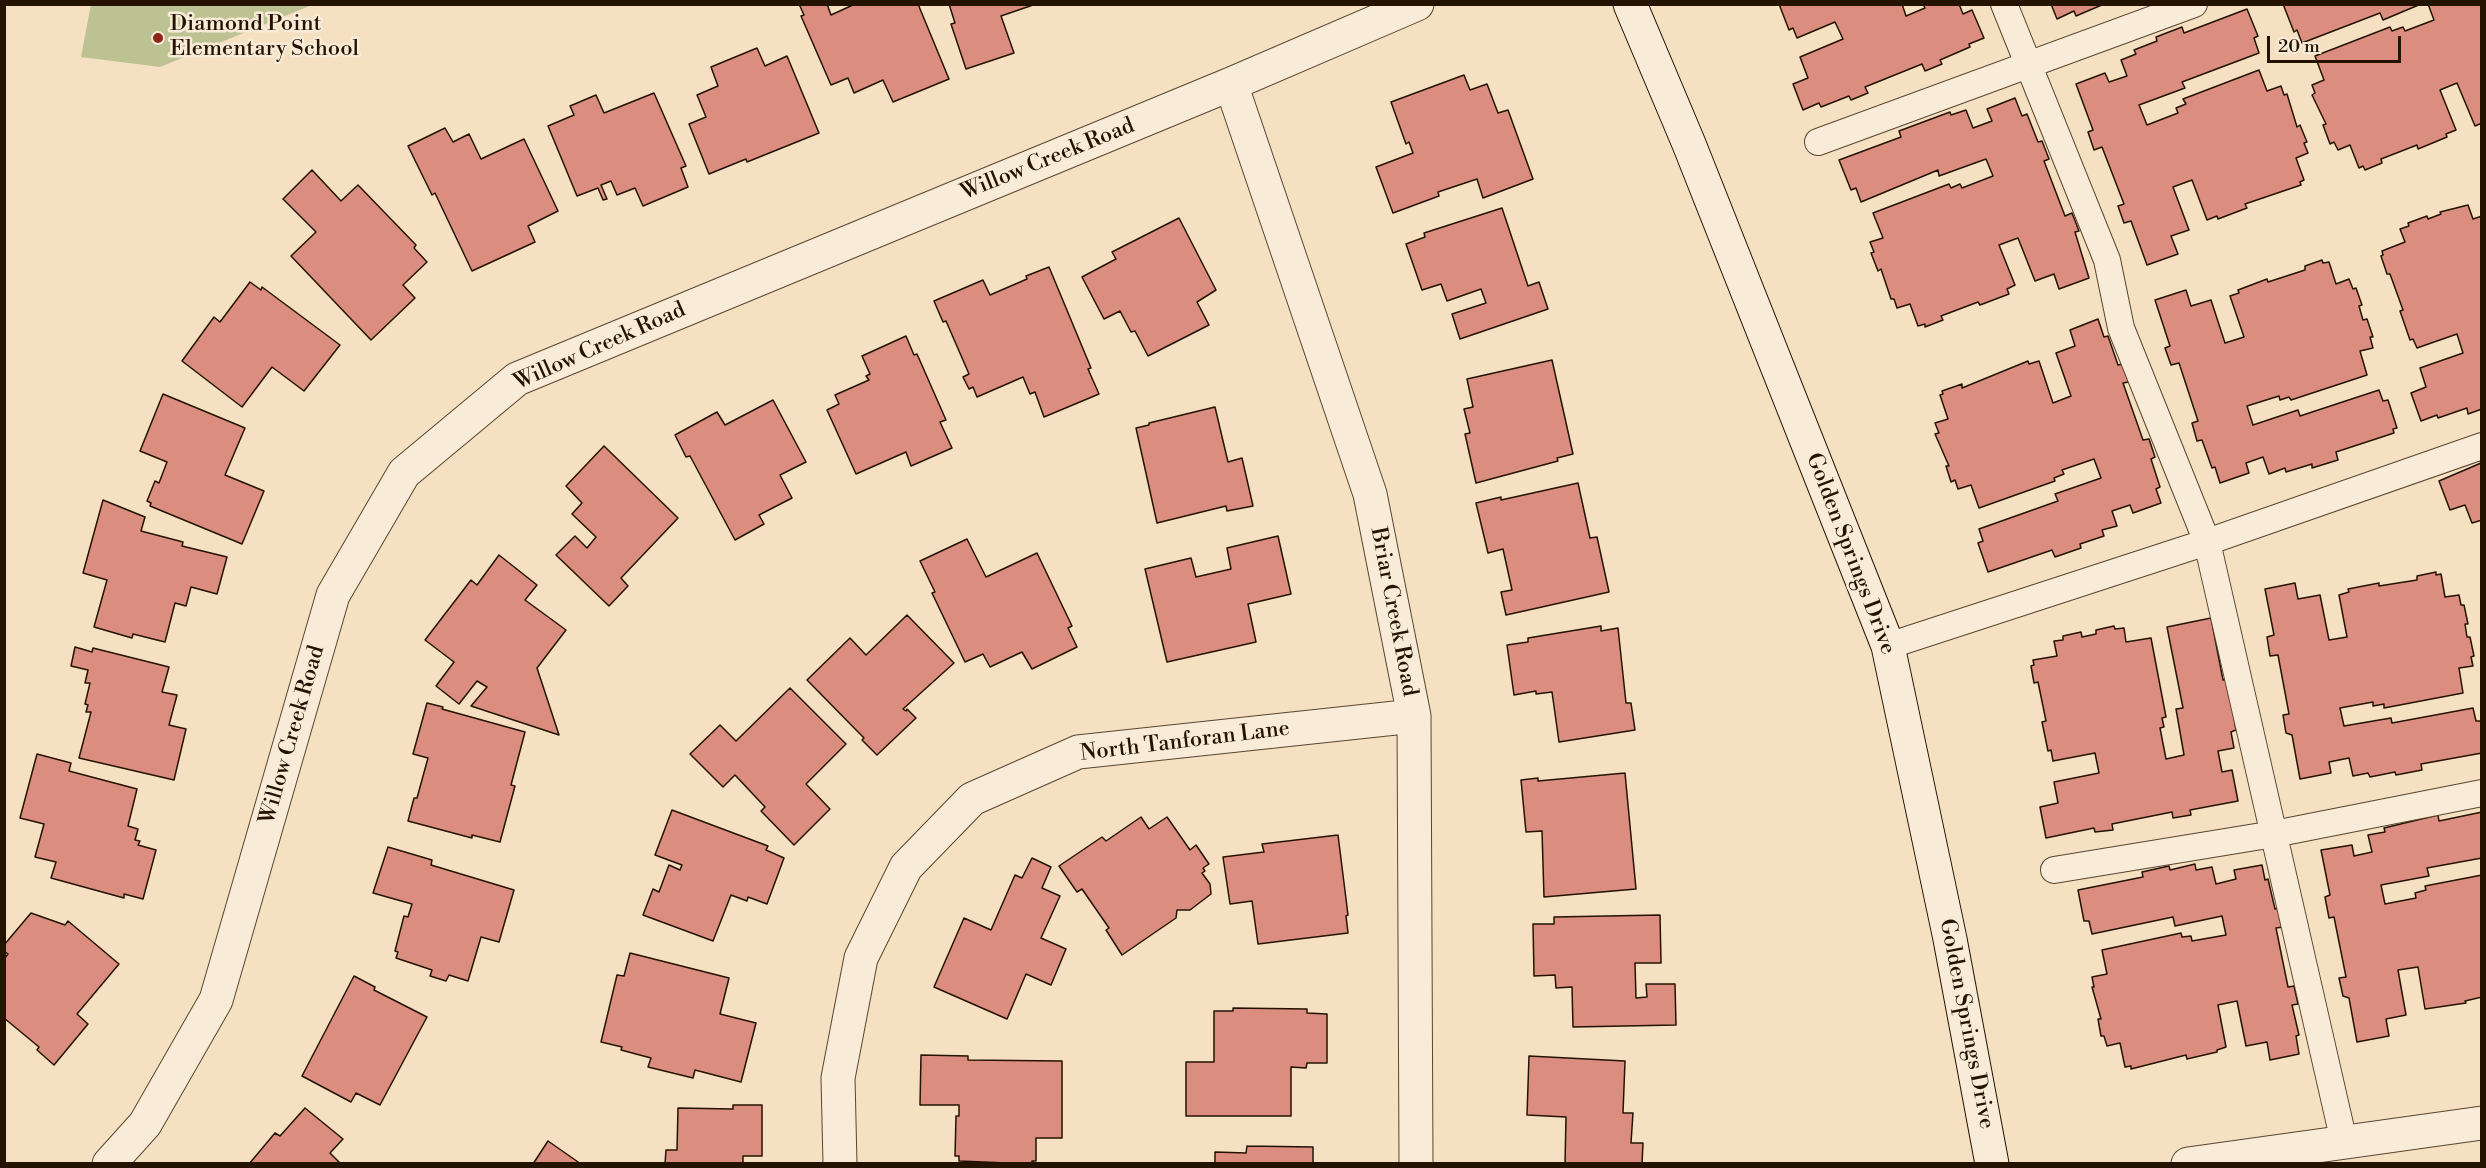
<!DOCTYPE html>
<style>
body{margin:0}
#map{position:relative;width:2486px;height:1168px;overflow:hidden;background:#f5e0c2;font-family:"Libre Bodoni",serif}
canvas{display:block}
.frame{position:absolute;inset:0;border:6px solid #241300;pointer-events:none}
.scale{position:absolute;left:2267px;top:36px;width:134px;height:27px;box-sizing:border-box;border:3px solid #241300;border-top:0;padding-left:8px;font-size:18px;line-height:21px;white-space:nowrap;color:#241300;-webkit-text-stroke:4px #f8ebd7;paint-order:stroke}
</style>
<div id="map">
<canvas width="2486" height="1168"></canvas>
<div class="frame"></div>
<div class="scale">20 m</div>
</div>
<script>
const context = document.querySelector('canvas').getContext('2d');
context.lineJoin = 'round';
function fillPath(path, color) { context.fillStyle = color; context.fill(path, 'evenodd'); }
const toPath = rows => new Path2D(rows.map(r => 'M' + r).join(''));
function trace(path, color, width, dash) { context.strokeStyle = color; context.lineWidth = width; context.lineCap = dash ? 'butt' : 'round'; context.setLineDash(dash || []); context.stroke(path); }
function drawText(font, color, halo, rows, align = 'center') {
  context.font = font + ' "Libre Bodoni",serif'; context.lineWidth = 5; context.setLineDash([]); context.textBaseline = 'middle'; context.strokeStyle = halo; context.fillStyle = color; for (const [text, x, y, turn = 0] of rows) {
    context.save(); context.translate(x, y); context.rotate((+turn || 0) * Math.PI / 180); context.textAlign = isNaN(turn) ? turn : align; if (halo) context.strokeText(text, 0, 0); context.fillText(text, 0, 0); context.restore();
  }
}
fillPath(toPath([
 [91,4,312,4,312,5,160,67,81,57]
]), '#bdc292');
const building = toPath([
 [799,4,827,4,831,15,855,4,918,4,949,79,893,102,883,80,854,93,848,78,831,85,801,16,804,15,799,4],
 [949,4,1036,4,1001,16,1014,53,966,69,951,24,955,23,949,4],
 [1779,4,1902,4,1906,16,1925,8,1923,4,1959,4,1963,14,1972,10,1984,38,1969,44,1970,47,1940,60,1942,64,1925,71,1922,64,1865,87,1868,93,1851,100,1849,96,1821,107,1819,103,1803,110,1793,84,1808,78,1800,57,1843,39,1835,22,1797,38,1793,28,1789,30,1779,4],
 [2051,4,2104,4,2076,16,2074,11,2057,19,2051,4],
 [2283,4,2421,4,2383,20,2380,13,2302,43,2297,30,2294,32,2283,4],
 [2428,4,2482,4,2482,123,2475,126,2457,83,2440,90,2456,130,2446,134,2447,137,2418,149,2417,145,2381,159,2382,163,2365,170,2363,166,2359,168,2350,145,2338,150,2334,142,2330,144,2323,125,2326,124,2312,95,2315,93,2312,85,2324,80,2315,56,2390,27,2392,31,2403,27,2405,31,2434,20,2428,4],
 [2247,9,2258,36,2254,38,2259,53,2182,82,2185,88,2139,105,2147,125,2178,113,2176,108,2186,104,2183,99,2259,70,2267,91,2281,86,2284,95,2287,94,2297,127,2300,125,2307,142,2304,143,2308,153,2296,158,2304,180,2300,182,2301,185,2245,204,2247,208,2218,219,2217,216,2207,220,2192,180,2173,187,2189,230,2171,236,2178,254,2147,265,2131,221,2124,223,2118,206,2124,204,2102,147,2094,150,2088,132,2093,130,2076,84,2105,73,2109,82,2127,76,2121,60,2136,54,2134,50,2157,41,2156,37,2182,27,2184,33,2247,9],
 [757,48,765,66,787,56,819,133,747,162,746,159,709,174,689,124,706,117,697,95,718,86,711,67,757,48],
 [1464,75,1470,90,1487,84,1498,113,1508,110,1533,179,1483,198,1477,179,1438,192,1439,196,1393,213,1376,167,1413,153,1409,142,1406,144,1391,102,1464,75],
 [654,93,686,166,681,168,688,187,643,206,635,188,617,195,611,181,601,185,607,199,603,200,598,188,577,196,548,126,574,115,570,106,596,95,604,113,654,93],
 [2015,98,2022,116,2027,114,2038,142,2042,141,2049,159,2044,161,2065,216,2072,213,2079,231,2075,232,2089,278,2059,289,2054,274,2035,281,2018,238,1999,245,2015,285,2007,289,2009,294,1980,305,1978,302,1941,316,1943,320,1925,327,1925,324,1918,326,1910,304,1897,308,1894,299,1891,299,1881,269,1878,271,1871,253,1874,252,1870,242,1883,238,1873,213,1949,184,1951,188,1960,184,1962,188,1993,176,1986,159,1939,176,1938,170,1861,202,1856,188,1851,190,1839,160,1901,137,1899,131,1950,112,1951,115,1966,110,1973,128,1992,121,1987,109,2015,98],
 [445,128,453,142,469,134,481,159,524,139,558,211,528,226,535,242,472,271,435,193,432,195,408,146,445,128],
 [312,170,341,201,358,185,416,245,414,248,427,262,403,285,415,298,371,340,291,256,316,232,283,199,312,170],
 [2468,205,2473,219,2482,216,2482,409,2468,414,2467,408,2438,418,2437,415,2421,421,2411,393,2426,387,2420,368,2463,353,2457,334,2417,348,2413,339,2410,340,2400,311,2403,310,2390,274,2387,274,2381,256,2383,255,2382,251,2405,242,2400,229,2409,226,2408,223,2427,216,2428,219,2441,214,2440,212,2468,205],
 [1502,208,1528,286,1539,282,1548,309,1460,339,1452,314,1486,303,1481,289,1447,301,1441,284,1422,290,1406,244,1425,237,1424,233,1502,208],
 [1179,218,1216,290,1197,302,1209,325,1148,356,1135,331,1131,332,1120,311,1104,319,1082,277,1116,259,1112,252,1179,218],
 [2322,260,2323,263,2329,262,2336,284,2349,279,2353,289,2356,288,2362,305,2359,306,2363,320,2367,319,2373,337,2370,337,2373,348,2360,351,2367,375,2291,400,2289,397,2280,400,2279,396,2247,406,2253,425,2298,410,2300,416,2379,390,2383,401,2388,400,2397,428,2393,429,2394,433,2336,452,2338,460,2312,468,2312,464,2286,472,2285,468,2269,474,2263,457,2246,463,2249,473,2220,483,2215,467,2212,468,2202,440,2197,441,2192,423,2198,421,2179,363,2171,365,2165,348,2170,346,2155,300,2186,290,2191,306,2211,300,2225,343,2244,337,2230,296,2239,293,2238,290,2267,279,2268,282,2305,270,2305,266,2322,260],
 [1049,267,1091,368,1088,369,1099,394,1044,417,1035,392,1030,394,1023,377,977,397,973,387,969,389,963,377,969,374,946,321,943,322,934,301,983,280,990,295,1027,279,1026,276,1049,267],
 [250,282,261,290,262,287,340,345,304,391,272,367,242,407,182,361,214,317,220,322,250,282],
 [2098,319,2104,337,2108,336,2118,365,2123,364,2129,382,2123,383,2143,440,2149,439,2155,457,2151,459,2160,487,2156,489,2161,503,2133,513,2130,505,2112,511,2117,526,2102,530,2104,536,2080,544,2081,548,2055,557,2052,550,1988,572,1978,543,1983,541,1979,529,2058,501,2055,494,2101,478,2094,459,2062,470,2064,474,2054,478,2055,481,1979,508,1971,485,1958,489,1955,480,1951,482,1946,466,1949,466,1935,434,1939,433,1935,423,1948,419,1940,395,1943,394,1942,391,1962,384,1962,388,2028,361,2029,364,2039,361,2053,403,2071,396,2056,353,2075,346,2070,330,2098,319],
 [906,336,914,355,917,354,946,420,940,422,952,448,911,466,906,452,856,474,827,410,839,404,835,395,869,380,866,376,870,374,862,356,906,336],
 [1552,360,1573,454,1557,458,1558,461,1476,483,1465,434,1470,433,1464,409,1473,407,1467,379,1552,360],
 [163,394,245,428,225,475,264,491,242,544,150,506,151,503,147,501,155,481,159,483,167,462,140,451,163,394],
 [773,400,806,462,780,475,792,498,759,515,764,524,735,540,690,456,686,457,675,435,717,412,725,425,773,400],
 [1215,407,1228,462,1242,458,1253,506,1227,511,1226,506,1157,523,1136,428,1149,425,1149,423,1215,407],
 [604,446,678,518,621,578,628,586,609,606,556,555,575,536,587,548,596,537,572,514,582,503,566,486,604,446],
 [2482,458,2482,520,2472,523,2465,505,2450,510,2439,481,2481,463,2479,459,2482,458],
 [1578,483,1590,538,1597,537,1609,592,1506,615,1501,592,1512,590,1503,549,1488,553,1476,503,1501,497,1501,500,1578,483],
 [103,500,145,517,141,531,183,542,182,546,227,557,217,594,191,587,186,606,175,603,165,642,133,634,132,638,94,627,107,580,83,573,103,500],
 [1278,536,1291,594,1248,604,1256,642,1167,662,1145,569,1191,558,1196,577,1231,569,1227,548,1278,536],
 [967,539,986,577,1037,553,1072,626,1068,628,1077,647,1032,669,1022,652,990,667,983,654,965,662,932,593,935,592,920,561,967,539],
 [499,555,537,585,525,600,566,630,537,668,559,735,471,706,487,687,477,681,459,704,436,686,454,662,425,640,471,580,477,585,499,555],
 [2436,572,2436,575,2441,574,2445,597,2459,595,2461,605,2464,605,2468,624,2465,624,2467,637,2470,637,2474,656,2471,657,2473,666,2459,668,2463,693,2384,708,2384,704,2373,706,2373,702,2340,708,2344,726,2391,718,2392,723,2473,708,2476,721,2481,721,2482,725,2482,753,2421,764,2422,770,2396,775,2395,772,2370,777,2368,773,2353,776,2349,758,2329,762,2331,773,2300,779,2292,735,2286,733,2283,715,2289,714,2278,655,2270,656,2267,637,2274,635,2265,589,2295,583,2298,599,2320,595,2329,640,2347,637,2339,595,2349,592,2348,589,2379,583,2379,586,2417,580,2417,576,2436,572],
 [907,615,954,663,903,709,906,711,907,709,916,718,877,755,862,740,864,738,807,680,850,638,866,655,907,615],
 [2211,618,2223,680,2228,679,2236,730,2231,732,2234,748,2218,751,2222,772,2232,770,2238,801,2190,810,2191,815,2173,818,2172,812,2112,824,2113,830,2095,832,2094,828,2046,838,2040,807,2058,803,2054,782,2099,773,2095,753,2053,761,2051,750,2048,751,2042,722,2046,721,2038,682,2034,683,2031,666,2034,665,2033,660,2057,656,2054,641,2063,640,2063,636,2081,632,2082,637,2096,634,2096,630,2114,626,2115,629,2124,628,2126,642,2151,638,2166,717,2162,718,2164,727,2160,728,2166,759,2184,755,2176,709,2183,708,2167,627,2211,618],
 [1601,626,1601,631,1618,628,1626,703,1631,703,1635,730,1559,742,1552,692,1536,694,1536,691,1514,695,1507,645,1528,642,1528,638,1601,626],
 [75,647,92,652,93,648,169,667,162,692,177,695,169,725,186,729,174,780,79,758,91,712,86,712,88,705,85,704,90,683,85,683,88,670,71,666,75,647],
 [790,688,846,744,806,784,830,809,794,845,761,811,765,807,735,775,723,787,690,754,720,725,736,741,790,688],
 [427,703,443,707,442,709,525,732,511,785,515,786,500,842,472,835,472,838,408,821,414,798,417,798,428,758,413,754,427,703],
 [37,754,71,763,69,771,137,789,128,826,138,829,135,840,140,841,138,845,156,850,143,899,124,894,124,898,51,878,56,862,35,857,44,824,20,818,37,754],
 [1625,773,1636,889,1544,897,1542,831,1526,832,1521,780,1538,778,1538,781,1625,773],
 [672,810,768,846,766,850,784,858,767,904,748,897,747,901,731,895,713,941,643,915,653,889,659,892,669,865,680,870,682,865,655,855,672,810],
 [2482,812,2482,858,2427,868,2429,876,2381,885,2385,904,2416,898,2415,893,2426,890,2425,886,2482,875,2482,997,2465,1001,2466,1003,2425,1009,2418,967,2398,970,2406,1015,2386,1019,2389,1036,2357,1042,2349,998,2343,996,2339,978,2346,977,2334,917,2329,918,2325,897,2330,895,2321,850,2352,845,2354,856,2372,852,2368,835,2385,832,2384,828,2438,815,2439,821,2482,812],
 [1141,817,1149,829,1167,817,1190,850,1196,845,1209,864,1203,868,1205,871,1202,873,1210,884,1211,894,1190,910,1177,910,1176,918,1122,955,1106,930,1109,928,1082,889,1077,892,1059,866,1102,837,1106,841,1141,817],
 [1338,835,1348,915,1346,916,1348,933,1258,944,1252,901,1230,904,1223,857,1264,852,1262,844,1338,835],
 [388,847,432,860,431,865,514,890,499,942,481,937,468,981,449,975,446,981,430,976,432,970,396,958,398,952,395,951,404,916,408,917,412,904,373,893,388,847],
 [1032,858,1051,867,1042,888,1060,896,1041,938,1066,949,1051,985,1026,974,1007,1019,934,987,964,918,991,930,1015,875,1022,878,1032,858],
 [2195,864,2196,870,2212,867,2216,884,2236,879,2234,870,2262,865,2265,880,2268,879,2275,909,2278,908,2283,927,2276,928,2288,987,2294,986,2298,1004,2292,1005,2299,1035,2296,1036,2299,1054,2270,1060,2267,1042,2246,1046,2237,1001,2218,1005,2226,1047,2217,1050,2217,1052,2187,1059,2186,1055,2131,1069,2131,1066,2125,1067,2120,1043,2107,1046,2104,1036,2101,1036,2098,1019,2101,1019,2092,987,2094,987,2092,977,2107,974,2102,950,2181,933,2182,937,2191,936,2192,941,2226,935,2222,916,2175,926,2173,917,2092,934,2089,921,2084,921,2078,890,2143,877,2142,872,2169,866,2170,870,2195,864],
 [31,913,65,925,68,921,119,964,77,1014,88,1024,54,1065,37,1050,39,1047,4,1018,4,959,8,954,4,951,4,945,31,913],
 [1660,915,1661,963,1635,963,1636,998,1647,997,1646,984,1675,984,1676,1025,1573,1027,1572,987,1556,988,1555,975,1534,976,1533,924,1554,924,1554,917,1660,915],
 [630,953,729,978,720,1014,756,1023,741,1082,695,1070,693,1078,648,1067,651,1058,621,1050,622,1047,601,1042,617,975,624,976,630,953],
 [354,976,375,987,374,990,427,1017,380,1105,356,1093,351,1102,302,1076,354,976],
 [1233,1008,1307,1009,1307,1013,1327,1014,1327,1063,1307,1063,1306,1068,1291,1067,1291,1116,1186,1116,1186,1062,1214,1062,1214,1011,1233,1011,1233,1008],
 [921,1055,968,1056,968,1060,1062,1061,1062,1138,1036,1138,1036,1161,1032,1161,1032,1164,959,1161,959,1156,955,1156,956,1116,959,1116,959,1105,920,1105,921,1055],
 [1529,1056,1625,1061,1623,1113,1633,1113,1631,1143,1643,1143,1642,1164,1565,1164,1566,1117,1527,1115,1529,1056],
 [733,1105,762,1105,762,1156,743,1156,743,1164,665,1164,666,1150,677,1150,678,1108,733,1109,733,1105],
 [305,1108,343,1139,330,1153,341,1164,249,1164,275,1133,280,1136,305,1108],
 [548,1141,581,1164,533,1164,548,1141],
 [1247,1146,1313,1147,1313,1164,1215,1164,1215,1152,1246,1153,1247,1146]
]);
fillPath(building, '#db8d80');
trace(building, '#241300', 1.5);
const lane = toPath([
 [2004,4,2107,260,2121,328,2207,542,2344,1142],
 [1818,142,2194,4],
 [1888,646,2207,542,2482,446],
 [2054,870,2274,834,2482,793]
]);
const street = toPath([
 [1231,84,1370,494,1414,716,1416,1164],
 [109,1164,145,1124,216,1000,333,595,404,473,517,379,1231,84,1417,4],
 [840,1164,838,1078,861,958,906,867,972,799,1078,752,1414,716],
 [2188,1164,2482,1123]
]);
const secondary = toPath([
 [1630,4,1689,144,1888,646,1950,939,1992,1164]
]);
trace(lane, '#584630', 28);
trace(street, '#584630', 35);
trace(secondary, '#241300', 35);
trace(lane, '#f8ebd7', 26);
trace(street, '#f8ebd7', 33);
trace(secondary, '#f8ebd7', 33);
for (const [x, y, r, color] of [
 [158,38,6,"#8f2418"]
]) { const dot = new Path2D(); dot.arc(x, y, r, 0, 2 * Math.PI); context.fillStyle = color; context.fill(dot); trace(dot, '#f8ebd7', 2); }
drawText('22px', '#241300', '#f8ebd7', [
 ["Diamond Point",170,25],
 ["Elementary School",170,50]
], 'left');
drawText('22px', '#241300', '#f8ebd7', [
 ["Willow Creek Road",1048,160,-22],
 ["Willow Creek Road",600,347,-24],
 ["Golden Springs Drive",1850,554,69],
 ["Briar Creek Road",1393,612,79],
 ["Willow Creek Road",293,735,-74],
 ["North Tanforan Lane",1185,742,-7],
 ["Golden Springs Drive",1966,1024,79]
]);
</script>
